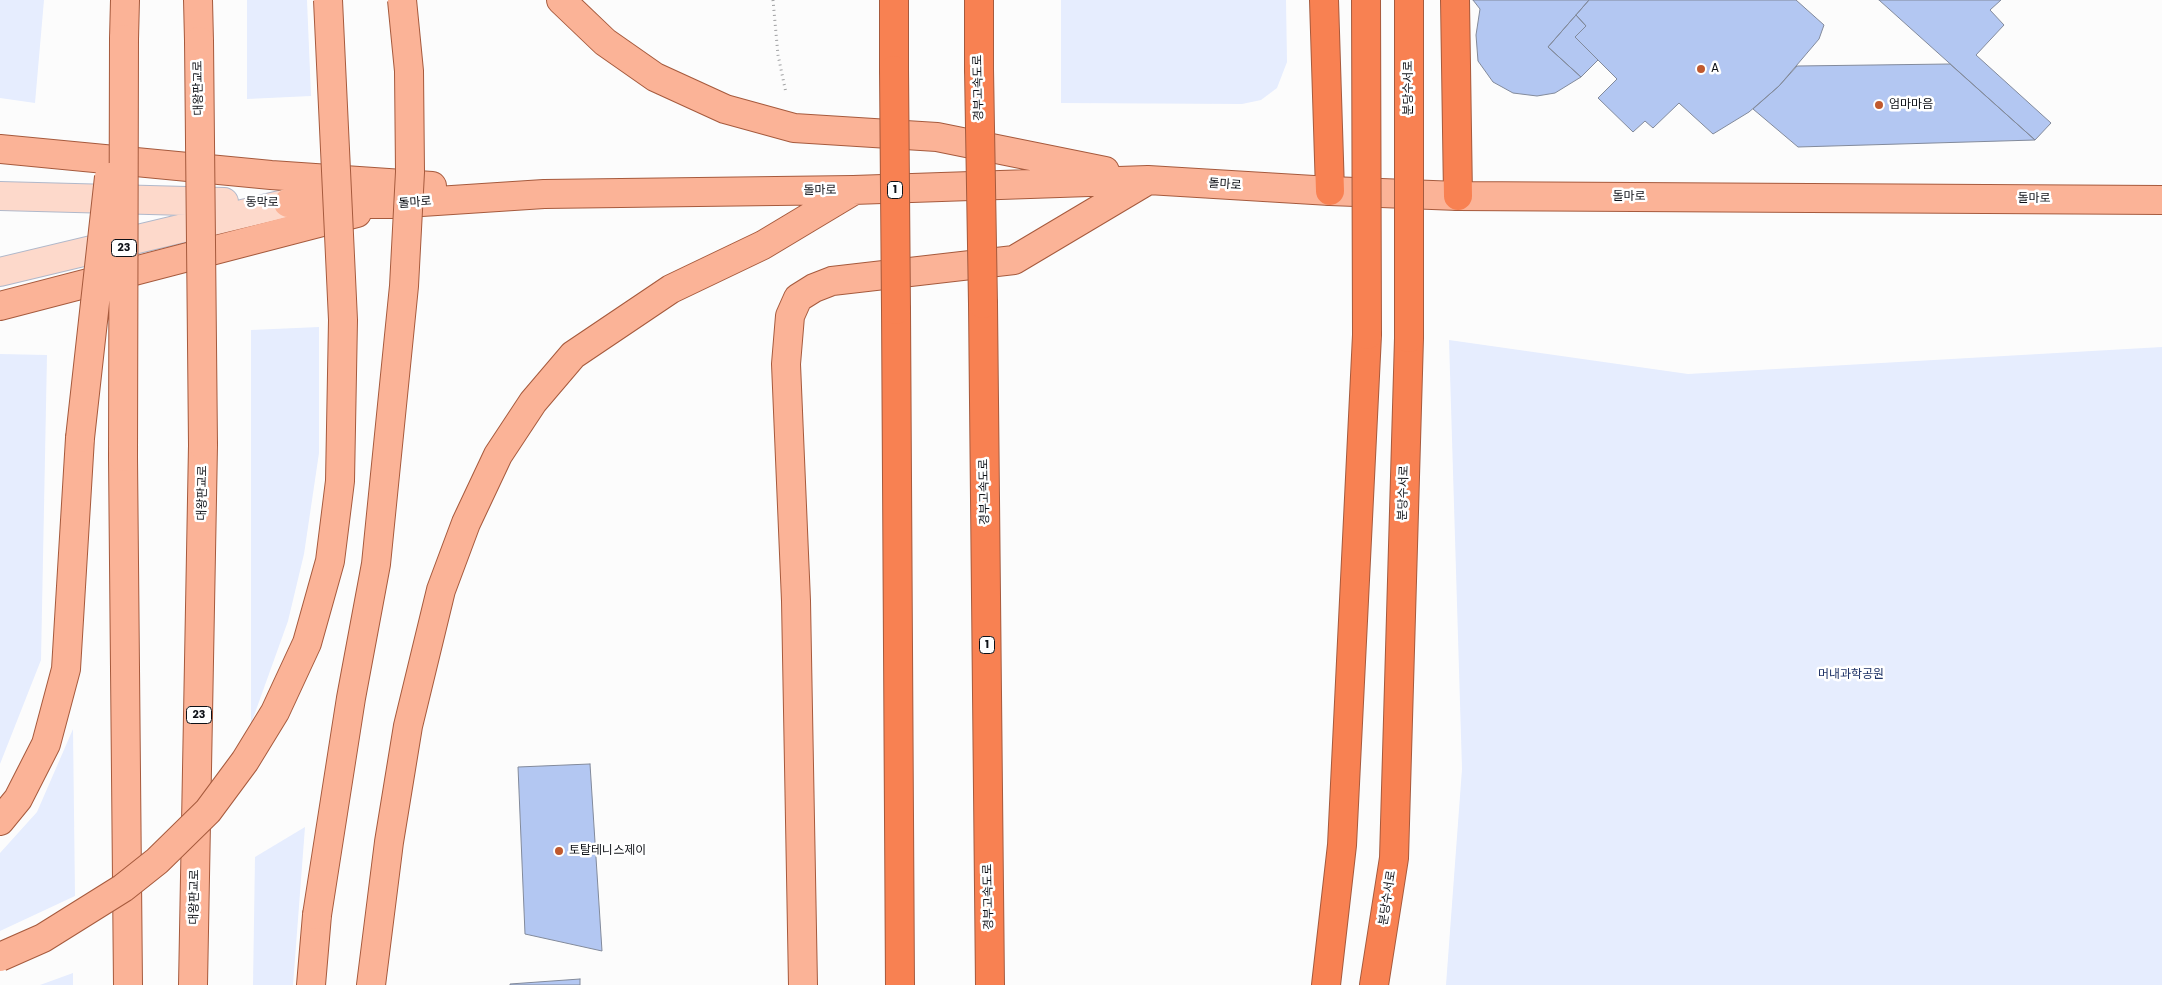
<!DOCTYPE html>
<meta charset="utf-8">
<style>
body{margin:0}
canvas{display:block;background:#fcfcfc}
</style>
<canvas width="2162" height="985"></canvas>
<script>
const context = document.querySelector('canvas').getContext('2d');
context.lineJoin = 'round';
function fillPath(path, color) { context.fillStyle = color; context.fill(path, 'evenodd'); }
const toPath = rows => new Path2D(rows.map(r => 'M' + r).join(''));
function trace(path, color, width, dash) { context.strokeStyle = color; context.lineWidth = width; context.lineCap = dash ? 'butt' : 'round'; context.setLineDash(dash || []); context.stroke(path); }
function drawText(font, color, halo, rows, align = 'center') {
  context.font = font + ' Poppins,"Noto Sans KR",sans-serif'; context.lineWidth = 5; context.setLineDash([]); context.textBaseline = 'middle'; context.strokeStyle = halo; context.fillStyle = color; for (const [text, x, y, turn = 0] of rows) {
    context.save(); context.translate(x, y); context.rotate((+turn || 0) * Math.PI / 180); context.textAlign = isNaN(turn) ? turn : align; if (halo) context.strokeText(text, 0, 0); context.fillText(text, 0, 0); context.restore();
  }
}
fillPath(toPath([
 [0,0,44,0,35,103,0,98],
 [247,0,307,0,311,96,247,99],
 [1061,0,1286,0,1287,62,1277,88,1261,100,1242,104,1061,103],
 [319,327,319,453,304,554,288,621,251,724,251,330],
 [1449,340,1688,374,2162,347,2162,985,1446,985,1462,769],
 [0,354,47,355,41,660,0,764],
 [73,729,75,896,0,931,0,853,37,812],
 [305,827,293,985,253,985,255,857],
 [73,973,73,985,40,985]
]), '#e6edfe');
const building = toPath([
 [1473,0,1589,0,1548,47,1581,77,1555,93,1537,96,1513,93,1493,82,1478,61,1476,35,1480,9,1473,0],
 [1589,0,1796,0,1824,25,1819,39,1779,86,1749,112,1713,134,1679,103,1653,128,1645,121,1633,132,1598,98,1617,79,1575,37,1586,26,1576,15,1589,0],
 [1879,0,2001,0,1990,10,2004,25,1976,55,2051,123,2035,140,1879,0],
 [1576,15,1586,26,1575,37,1598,60,1581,77,1548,47,1576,15],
 [1950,64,2035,140,1798,147,1753,109,1779,86,1797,66,1950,64],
 [590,764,602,951,525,934,518,767,590,764],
 [580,979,580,985,510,985,510,984,580,979]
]);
fillPath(building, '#b3c7f2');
trace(building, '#828a9b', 1);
const secondary = toPath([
 [0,196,224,202],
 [0,272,288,203]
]);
const primary = toPath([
 [198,0,199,41],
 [561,0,605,42,655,77,725,109,794,128,937,137,1105,171],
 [124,39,125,0],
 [0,149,271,175,432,186],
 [288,203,391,204,544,194,853,190,1148,180,1330,191,1458,196,2162,200],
 [0,306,357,213],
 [123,457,128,985],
 [0,821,18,799,46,744,66,669,80,438],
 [193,985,203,445],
 [311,985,317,915],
 [371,985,389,842,408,726,441,590,466,523,498,455,533,402,573,355,671,289,763,245,853,191],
 [803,985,796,601,786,364,790,316,798,298,814,288,832,281,1014,260,1145,182]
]);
const highway = toPath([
 [894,0,894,70],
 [1324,0,1330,191],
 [1455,0,1458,196],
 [979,69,979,0],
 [983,304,990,985],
 [896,310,900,985],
 [1326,985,1342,845,1367,335],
 [1374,985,1394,858,1409,338]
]);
trace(secondary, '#b0b8ca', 30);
trace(primary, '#a65a3d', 30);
trace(highway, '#a65a3d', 30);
trace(toPath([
 [773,0,778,55,786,93]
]), '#a0a1a3', 3, [1, 4]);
trace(secondary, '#fdd9cb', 28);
trace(primary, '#fbb397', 28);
trace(highway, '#f88152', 28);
const primaryBridge = toPath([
 [199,41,203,445],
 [80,438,109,177],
 [123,457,124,39],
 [317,915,351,698,376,564,404,286,410,172,409,71,402,0],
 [0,957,43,938,123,888,157,861,208,811,245,761,275,712,307,643,330,561,340,481,343,320,328,0]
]);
const highwayBridge = toPath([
 [1366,0,1367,335],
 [979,69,983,304],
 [894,70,896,310],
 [1409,338,1409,0]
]);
trace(primaryBridge, '#a65a3d', 30, []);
trace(highwayBridge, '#a65a3d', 30, []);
trace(primaryBridge, '#fbb397', 28);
trace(highwayBridge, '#f88152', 28);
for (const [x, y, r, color] of [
 [1701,69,5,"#c0592e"],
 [1879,105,5,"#c0592e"],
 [559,851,5,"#c0592e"]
]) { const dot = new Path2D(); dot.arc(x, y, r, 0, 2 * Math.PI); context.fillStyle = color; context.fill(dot); trace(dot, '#fff', 2); }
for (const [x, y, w] of [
 [895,190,15],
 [124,248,25],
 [987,645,15],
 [199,715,25]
]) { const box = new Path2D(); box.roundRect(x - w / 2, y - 8.5, w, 17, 4); context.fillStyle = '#fff'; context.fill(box); trace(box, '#0e1117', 1); }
drawText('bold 11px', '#0e1117', null, [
 ["1",895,190],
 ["23",124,248],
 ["1",987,645],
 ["23",199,715]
]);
drawText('12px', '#0e1117', '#fff', [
 ["A",1711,69],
 ["엄마마음",1889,105],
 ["토탈테니스제이",569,851]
], 'left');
drawText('12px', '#0e1117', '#fff', [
 ["대왕판교로",199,88,-91],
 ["경부고속도로",979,88,-91],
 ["분당수서로",1409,88,-90],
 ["돌마로",1225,185,4],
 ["돌마로",820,191,-1],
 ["돌마로",1629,197],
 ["돌마로",2034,199],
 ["동막로",262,203,1],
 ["돌마로",415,203,-4],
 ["경부고속도로",985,492,-91],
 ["대왕판교로",203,493,-89],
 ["분당수서로",1404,493,-88],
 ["대왕판교로",195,897,-89],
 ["경부고속도로",989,897,-91],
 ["분당수서로",1388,898,-81]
]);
drawText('12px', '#1f3367', '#fff', [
 ["머내과학공원",1851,675]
]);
</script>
